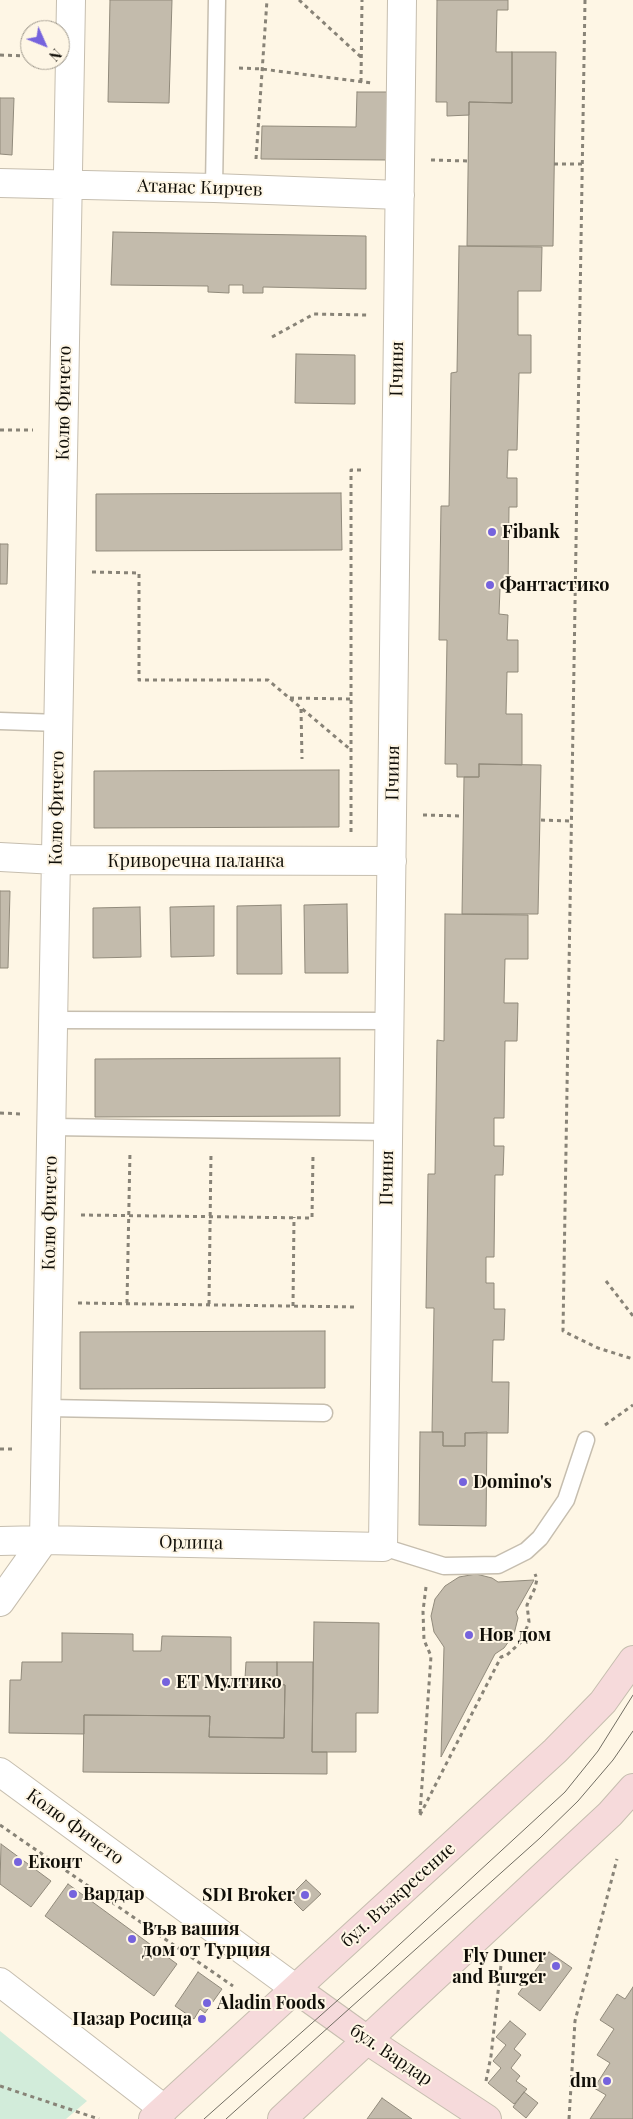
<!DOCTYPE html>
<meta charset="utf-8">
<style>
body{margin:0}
#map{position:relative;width:633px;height:2119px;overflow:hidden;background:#fef6e5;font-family:"Playfair Display",serif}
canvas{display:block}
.north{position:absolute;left:20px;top:20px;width:50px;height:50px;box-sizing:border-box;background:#fef6e5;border:1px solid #9f998d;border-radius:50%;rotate:134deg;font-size:14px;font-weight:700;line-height:20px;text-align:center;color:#100e08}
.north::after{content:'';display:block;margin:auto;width:18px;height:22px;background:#7663dd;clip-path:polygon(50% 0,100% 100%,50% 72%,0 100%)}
</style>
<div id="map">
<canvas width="633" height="2119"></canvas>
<div class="north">N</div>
</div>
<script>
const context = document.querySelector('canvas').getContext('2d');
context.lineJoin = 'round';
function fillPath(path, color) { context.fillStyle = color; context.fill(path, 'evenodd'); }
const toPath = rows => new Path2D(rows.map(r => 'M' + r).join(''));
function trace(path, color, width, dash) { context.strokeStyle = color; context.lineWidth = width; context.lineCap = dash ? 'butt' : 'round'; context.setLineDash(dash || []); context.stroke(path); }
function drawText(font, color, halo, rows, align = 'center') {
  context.font = font + ' "Playfair Display",serif'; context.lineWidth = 4; context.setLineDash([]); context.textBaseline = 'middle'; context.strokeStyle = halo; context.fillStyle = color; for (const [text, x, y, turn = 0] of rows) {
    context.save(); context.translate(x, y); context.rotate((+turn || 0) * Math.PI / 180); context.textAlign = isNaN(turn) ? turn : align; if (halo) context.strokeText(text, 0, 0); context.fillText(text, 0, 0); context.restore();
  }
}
fillPath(toPath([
 [0,2031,87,2101,66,2119,0,2119]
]), '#d2ecda');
const building = toPath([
 [110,0,172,0,169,103,108,102,110,0],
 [437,0,508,0,508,10,497,10,496,52,512,52,512,103,469,102,469,115,447,116,447,102,436,102,437,0],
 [512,52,556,52,553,246,467,246,469,102,512,103,512,52],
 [357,92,389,92,388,160,261,159,262,126,356,127,357,92],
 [0,98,14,98,12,155,0,154,0,98],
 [113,232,366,236,366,289,263,287,263,293,243,293,243,285,229,285,229,293,208,292,208,286,111,285,113,232],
 [459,246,542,247,541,291,518,291,518,335,531,335,531,373,519,373,517,450,508,450,507,478,517,478,517,507,509,507,508,589,500,589,499,614,508,615,507,640,518,640,518,672,507,672,506,714,522,714,522,765,479,764,479,777,457,777,457,764,445,764,447,640,439,640,441,506,449,506,451,373,457,372,459,246],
 [296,354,355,355,355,404,295,403,296,354],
 [341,493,342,550,96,551,96,494,341,493],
 [0,544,8,544,7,584,0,584,0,544],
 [479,764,541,765,538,914,462,914,464,777,479,777,479,764],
 [339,770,339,827,94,828,94,771,339,770],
 [0,891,10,891,8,968,0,968,0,891],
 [347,904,348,973,305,973,304,905,347,904],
 [281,905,282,974,237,974,237,906,281,905],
 [214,906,214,956,171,957,170,907,214,906],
 [140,907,141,957,93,958,93,908,140,907],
 [445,914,528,915,528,959,505,959,504,1003,518,1003,517,1041,505,1041,504,1118,494,1118,494,1146,504,1146,503,1175,495,1175,494,1257,486,1257,486,1283,494,1283,494,1309,505,1309,504,1340,493,1340,492,1382,509,1382,508,1433,465,1433,465,1446,443,1446,443,1432,432,1432,434,1308,426,1308,428,1174,435,1174,437,1040,444,1041,445,914],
 [340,1058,340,1116,95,1117,95,1059,340,1058],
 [325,1331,325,1388,80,1389,80,1332,325,1331],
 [420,1432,443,1432,443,1446,465,1446,465,1433,487,1432,486,1526,419,1525,420,1432],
 [476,1574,492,1578,498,1582,534,1580,516,1612,518,1618,514,1634,504,1648,495,1654,441,1757,444,1647,434,1632,431,1616,435,1599,445,1586,459,1577,476,1574],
 [314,1622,379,1623,378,1713,356,1713,356,1752,312,1752,314,1622],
 [62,1633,133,1634,133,1651,161,1651,162,1636,231,1637,231,1678,245,1678,246,1662,277,1662,277,1684,285,1685,284,1738,209,1737,210,1716,84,1715,84,1734,9,1733,10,1680,21,1680,22,1662,62,1662,62,1633],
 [277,1662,313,1662,312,1752,327,1752,327,1774,83,1772,84,1715,210,1716,209,1737,284,1738,285,1685,277,1684,277,1662],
 [1,1844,51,1881,31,1907,0,1884,1,1844],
 [306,1880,321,1894,303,1911,289,1897,306,1880],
 [68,1884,177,1964,154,1996,45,1916,68,1884],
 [549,1952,572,1968,540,2011,518,1994,549,1952],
 [198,1972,222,1989,205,2013,200,2009,194,2019,175,2006,198,1972],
 [633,1987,633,2119,590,2119,606,2095,594,2088,610,2063,597,2055,614,2029,600,2020,617,1994,625,1999,633,1987],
 [510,2021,526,2034,514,2049,521,2055,511,2068,520,2076,516,2081,527,2089,514,2104,488,2083,501,2068,493,2061,506,2045,496,2037,510,2021],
 [524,2092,538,2103,526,2118,513,2107,524,2092],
 [382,2098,412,2119,367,2119,382,2098]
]);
fillPath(building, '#c3bbac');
trace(building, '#918a7b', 1);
const lane = toPath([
 [214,188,217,0],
 [0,721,59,723],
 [54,1020,389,1021],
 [52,1127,387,1132],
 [47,1408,324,1413],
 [383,1547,444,1566,498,1565,526,1551,540,1538,566,1500,586,1440]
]);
const street = toPath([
 [0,183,214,188,400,195],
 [0,857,56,860,392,861],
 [0,1541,44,1540,383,1547,402,0],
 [0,1602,44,1540,71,0],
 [0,1772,296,1989],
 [0,1982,164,2109]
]);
const secondary = toPath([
 [296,1989,367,2040,487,2119],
 [153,2119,555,1751,603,1702,633,1660],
 [282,2119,610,1814,633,1788]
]);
trace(lane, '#c6beaf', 19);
trace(street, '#c6beaf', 30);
trace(secondary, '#c6beaf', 30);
trace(toPath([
 [299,0,362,58],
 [585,0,563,1331,598,1348,633,1359],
 [0,55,30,56],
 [239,68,262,69,372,83],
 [361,82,362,0],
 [256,159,267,0],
 [431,160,469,161],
 [554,164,582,164],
 [272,337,314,314,367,315],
 [0,430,33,430],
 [92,572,139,573,139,680,268,680,351,750],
 [290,698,352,699],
 [301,709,302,759],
 [423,815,463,816],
 [541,820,572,821],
 [351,832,351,470,365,470],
 [0,1113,22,1114],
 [81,1215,312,1218,313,1155],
 [606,1281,633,1316],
 [78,1303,357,1307],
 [127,1303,130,1151],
 [209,1304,211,1153],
 [293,1306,294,1217],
 [605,1425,633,1405],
 [0,1449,16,1449],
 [420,1813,431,1656,424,1640,423,1611,426,1587],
 [420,1815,501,1657,507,1655,521,1642,529,1622,527,1605,535,1588,537,1579,535,1574],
 [0,1825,233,1986],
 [486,2081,491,2056,501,1965],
 [0,2086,99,2119],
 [569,2119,575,2021,617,1859]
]), '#888377', 3, [4, 4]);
trace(lane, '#fff', 16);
trace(street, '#fff', 28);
trace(secondary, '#f6dadb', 28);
trace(toPath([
 [204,2119,374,1968,565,1792,598,1751,633,1695],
 [226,2119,540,1838,578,1801,613,1760,633,1731]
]), '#716d62', 1);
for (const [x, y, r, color] of [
 [492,532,5,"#7663dd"],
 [490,585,5,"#7663dd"],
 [463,1482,5,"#7663dd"],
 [469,1635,5,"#7663dd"],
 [166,1682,5,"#7663dd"],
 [18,1862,5,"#7663dd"],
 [73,1894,5,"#7663dd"],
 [305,1895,5,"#7663dd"],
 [132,1939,5,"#7663dd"],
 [556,1966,5,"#7663dd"],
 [207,2003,5,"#7663dd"],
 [202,2019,5,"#7663dd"],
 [607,2081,5,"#7663dd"]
]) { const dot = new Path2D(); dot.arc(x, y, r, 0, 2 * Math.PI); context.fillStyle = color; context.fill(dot); trace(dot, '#fef6e5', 2); }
drawText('18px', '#100e08', '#fef6e5', [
 ["Атанас Кирчев",200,188,2],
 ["Пчиня",397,369,-89],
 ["Колю Фичето",64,403,-89],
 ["Пчиня",393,773,-89],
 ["Колю Фичето",57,808,-89],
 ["Криворечна паланка",196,861],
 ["Пчиня",387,1178,-89],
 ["Колю Фичето",50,1213,-89],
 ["Орлица",191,1543,1],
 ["Колю Фичето",75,1827,36],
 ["бул. Възкресение",398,1895,-42],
 ["бул. Вардар",391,2055,34]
]);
drawText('bold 18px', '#100e08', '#fef6e5', [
 ["Fibank",502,532],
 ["Фантастико",500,585],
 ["Domino's",473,1482],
 ["Нов дом",479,1635],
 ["ЕТ Мултико",176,1682],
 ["Еконт",28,1862],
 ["Вардар",83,1894],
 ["SDI Broker",295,1895,"right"],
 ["Във вашия",142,1929],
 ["дом от Турция",142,1950],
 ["Fly Duner",546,1956,"right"],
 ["and Burger",546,1977,"right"],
 ["Aladin Foods",217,2003],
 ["Пазар Росица",192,2019,"right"],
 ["dm",597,2081,"right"]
], 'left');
</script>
